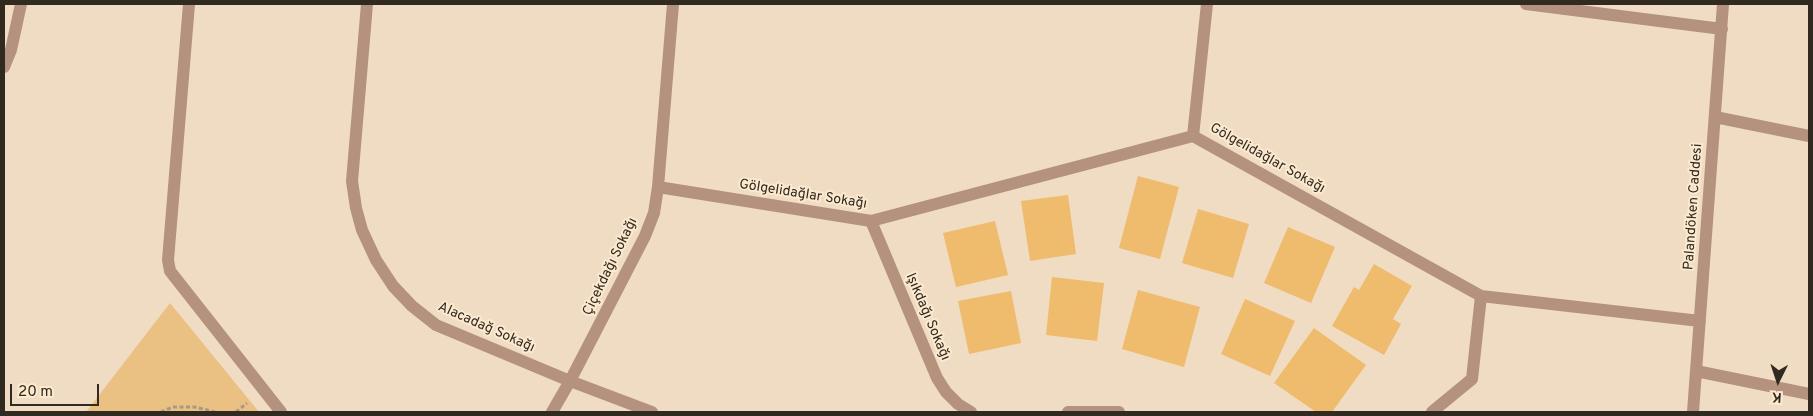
<!DOCTYPE html>
<meta charset="utf-8">
<style>
body{margin:0}
#map{position:relative;width:1813px;height:416px;overflow:hidden;background:#efdcc2;font-family:Overpass,sans-serif}
canvas{display:block}
.frame{position:absolute;inset:0;border:5px solid #312a20;pointer-events:none}
.north{position:absolute;left:1753px;top:356px;width:50px;height:50px;-webkit-text-stroke:4px #fce9cf;paint-order:stroke;rotate:184deg;font-size:14px;font-weight:700;line-height:20px;text-align:center;color:#312a20}
.north::after{content:'';display:block;margin:auto;width:18px;height:22px;background:#312a20;clip-path:polygon(50% 0,100% 100%,50% 72%,0 100%)}
.scale{position:absolute;left:10px;top:384px;width:89px;height:22px;box-sizing:border-box;border:2px solid #312a20;border-top:0;padding-left:6px;font-size:15px;line-height:18px;white-space:nowrap;color:#312a20;-webkit-text-stroke:4px #fce9cf;paint-order:stroke}
</style>
<div id="map">
<canvas width="1813" height="416"></canvas>
<div class="frame"></div>
<div class="north">K</div>
<div class="scale">20 m</div>
</div>
<script>
const context = document.querySelector('canvas').getContext('2d');
context.lineJoin = 'round';
function fillPath(path, color) { context.fillStyle = color; context.fill(path, 'evenodd'); }
const toPath = rows => new Path2D(rows.map(r => 'M' + r).join(''));
function trace(path, color, width, dash) { context.strokeStyle = color; context.lineWidth = width; context.lineCap = dash ? 'butt' : 'round'; context.setLineDash(dash || []); context.stroke(path); }
function drawText(font, color, halo, rows, align = 'center') {
  context.font = font + ' Overpass,sans-serif'; context.lineWidth = 4; context.setLineDash([]); context.textBaseline = 'middle'; context.strokeStyle = halo; context.fillStyle = color; for (const [text, x, y, turn = 0] of rows) {
    context.save(); context.translate(x, y); context.rotate((+turn || 0) * Math.PI / 180); context.textAlign = isNaN(turn) ? turn : align; if (halo) context.strokeText(text, 0, 0); context.fillText(text, 0, 0); context.restore();
  }
}
fillPath(toPath([
 [170,303,259,412,86,412]
]), '#ebc083');
fillPath(toPath([
 [1138,176,1179,187,1160,259,1119,248],
 [1068,195,1076,254,1030,261,1021,201],
 [1198,209,1249,224,1233,278,1182,263],
 [995,221,1008,275,956,287,943,233],
 [1288,227,1335,247,1311,303,1264,283],
 [1374,264,1412,286,1393,319,1401,324,1384,355,1332,326,1354,287,1359,290],
 [1052,277,1104,283,1097,341,1046,335],
 [1138,290,1200,307,1184,367,1122,349],
 [1011,291,1021,343,969,354,958,301],
 [1245,299,1295,321,1270,376,1221,354],
 [1314,328,1366,365,1332,412,1316,412,1274,383]
]), '#efbb6d');
trace(toPath([
 [161,412,173,407,195,407,215,412],
 [236,412,247,403]
]), '#a89985', 3, [4, 2.5]);
trace(toPath([
 [189,4,168,260,170,271,281,412],
 [367,4,352,181,356,208,362,230,376,260,393,286,412,306,436,325,570,381,652,412],
 [1526,4,1722,29],
 [4,67,11,50,21,4],
 [1715,117,1809,136],
 [1193,136,1207,4],
 [658,187,871,221,1193,136,1481,296,1700,321],
 [871,221,937,378,946,392,958,404,971,412],
 [1696,371,1809,394],
 [552,412,570,381,645,236,654,213,658,187,673,4],
 [1068,412,1119,412],
 [1432,412,1472,379,1481,296],
 [1693,412,1723,4]
]), '#b4927d', 12);
drawText('14px', '#312a20', '#fce9cf', [
 ["Gölgelidağlar Sokağı",1267,159,29],
 ["Gölgelidağlar Sokağı",803,195,9],
 ["Palandöken Caddesi",1694,207,-86],
 ["Çiçekdağı Sokağı",611,267,-64],
 ["Işıkdağı Sokağı",927,317,67],
 ["Alacadağ Sokağı",486,328,24]
]);
</script>
